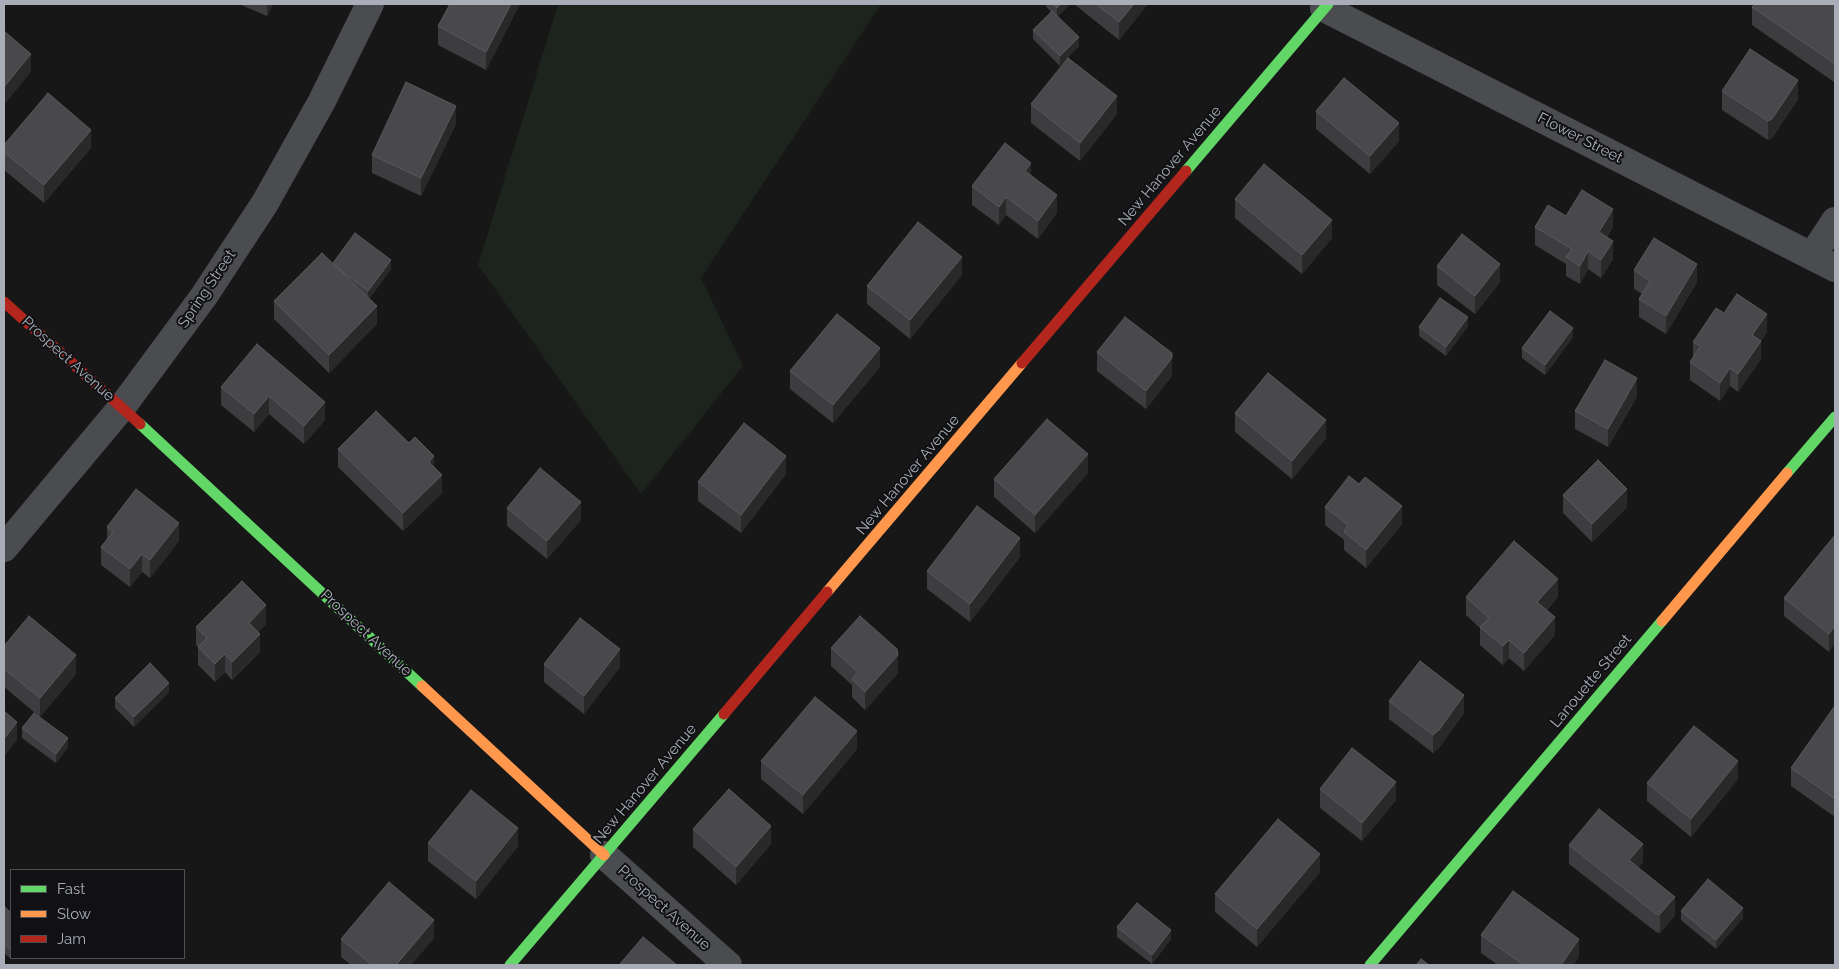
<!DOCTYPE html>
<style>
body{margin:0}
#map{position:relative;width:1839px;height:969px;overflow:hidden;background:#171717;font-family:Raleway,sans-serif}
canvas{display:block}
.frame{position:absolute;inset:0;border:5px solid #a8adb8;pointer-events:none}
.legend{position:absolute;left:10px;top:869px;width:175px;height:90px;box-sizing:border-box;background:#111113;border:1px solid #4d4f55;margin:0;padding:6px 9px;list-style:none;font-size:15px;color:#a8adb8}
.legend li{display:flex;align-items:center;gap:10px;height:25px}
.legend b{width:25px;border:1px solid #4d4f55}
</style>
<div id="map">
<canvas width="1839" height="969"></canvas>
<div class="frame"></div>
<ul class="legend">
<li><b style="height:6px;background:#63d668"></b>Fast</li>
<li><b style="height:6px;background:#ff974d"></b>Slow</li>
<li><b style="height:6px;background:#b3261e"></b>Jam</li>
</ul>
</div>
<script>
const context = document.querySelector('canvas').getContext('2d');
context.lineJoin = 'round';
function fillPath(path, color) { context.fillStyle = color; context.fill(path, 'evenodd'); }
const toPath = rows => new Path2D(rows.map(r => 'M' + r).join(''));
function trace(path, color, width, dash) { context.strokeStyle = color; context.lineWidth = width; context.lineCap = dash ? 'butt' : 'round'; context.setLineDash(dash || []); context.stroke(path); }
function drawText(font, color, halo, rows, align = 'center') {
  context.font = font + ' Raleway,sans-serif'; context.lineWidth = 4; context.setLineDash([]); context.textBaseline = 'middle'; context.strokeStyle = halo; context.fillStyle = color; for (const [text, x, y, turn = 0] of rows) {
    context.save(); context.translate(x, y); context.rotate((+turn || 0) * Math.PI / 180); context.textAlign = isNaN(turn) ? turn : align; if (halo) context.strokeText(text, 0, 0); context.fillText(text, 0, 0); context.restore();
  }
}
fillPath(toPath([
 [558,4,881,4,701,278,743,366,641,494,478,265]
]), '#1d241e');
trace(toPath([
 [1324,8,1835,268],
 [1812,256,1835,221],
 [4,548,122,407,204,296,265,203,322,101,370,4],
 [604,855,728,965]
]), '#4b4c50', 28);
trace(toPath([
 [1186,171,1328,4],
 [140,424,422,686],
 [1787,473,1835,417],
 [510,965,724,714],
 [1370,965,1662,621]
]), '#63d668', 11);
trace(toPath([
 [827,592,1022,363],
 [1662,621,1787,473],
 [422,686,604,855]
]), '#ff974d', 11);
trace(toPath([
 [4,302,140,424],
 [1022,363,1186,171],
 [724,714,827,592]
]), '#b3261e', 11);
fillPath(toPath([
 [239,4,273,4,267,16],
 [448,4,520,4,486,70,438,45,438,26,449,6],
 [1044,4,1070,4,1058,16,1079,46,1060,66,1033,39,1033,30,1051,12],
 [1074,4,1148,4,1119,40],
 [1835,4,1834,82,1752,25,1752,7],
 [1722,91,1798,99,1772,138,1768,140,1722,110],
 [1031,104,1117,114,1080,161,1031,123],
 [1316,111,1399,141,1370,174,1316,129],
 [456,124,421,196,372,173,372,155],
 [4,145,91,148,44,203,4,170],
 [1031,175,1057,213,1038,239,1006,215,999,225,972,205,972,186],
 [1235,199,1332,238,1302,274,1235,218],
 [1566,216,1613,227,1607,237,1613,259,1601,278,1588,269,1580,284,1566,276,1566,264,1535,245,1535,227],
 [333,263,391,269,369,299,377,324,329,373,274,319,274,301],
 [1437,266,1500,282,1475,314,1437,285],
 [1634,270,1697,282,1666,334,1639,317,1639,299,1642,294,1634,289],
 [962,275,910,339,867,304,867,286],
 [1724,313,1767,332,1761,341,1761,359,1738,392,1730,386,1720,401,1690,380,1690,362,1693,358,1693,342],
 [1468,326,1446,356,1419,336,1419,327],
 [1573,337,1545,375,1522,358,1522,348],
 [1097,352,1172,376,1146,409,1097,371],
 [880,367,833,423,790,389,790,371],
 [221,387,325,402,325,420,304,444,269,414,254,432,221,405],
 [1637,397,1608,447,1575,429,1575,411],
 [1235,413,1326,438,1292,479,1235,432],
 [409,443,442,493,403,531,338,467,338,449],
 [1088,473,1035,533,994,497,994,479],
 [786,474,741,533,698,501,698,482],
 [1563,495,1627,507,1592,542,1563,513],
 [1325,507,1402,524,1366,568,1344,550,1344,540,1325,525],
 [507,508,581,520,547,559,507,526],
 [107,527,179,541,150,578,142,572,130,587,101,565,101,547,107,539],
 [1835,535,1829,652,1784,616,1784,598],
 [1020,557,970,622,927,589,927,571],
 [1466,597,1558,597,1547,610,1555,635,1524,671,1509,658,1503,665,1480,645,1480,628,1466,615],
 [266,624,258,632,260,652,232,680,225,672,215,682,198,665,198,647,196,645,196,627],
 [4,646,76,674,40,717,4,687],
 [831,648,898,673,865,710,852,697,852,685,831,666],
 [544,664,620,667,584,714,544,682],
 [169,692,134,727,115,708,115,698],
 [1389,701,1464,713,1439,748,1433,753,1389,719],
 [1835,707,1835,817,1791,786,1791,768],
 [22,728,68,747,56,763,22,738],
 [857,749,803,814,761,779,761,761],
 [1738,779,1691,837,1647,801,1647,783],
 [1320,789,1396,800,1362,841,1320,808],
 [693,829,771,844,736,885,693,847],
 [428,843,518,846,476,899,428,861],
 [1569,845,1643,862,1638,868,1675,915,1660,933,1656,932,1569,864],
 [1320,872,1257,947,1215,912,1215,894],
 [4,906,11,913,11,959,4,953],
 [1681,911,1743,918,1716,949,1681,920],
 [1117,927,1171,939,1152,964,1117,937],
 [1481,935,1579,957,1573,965,1498,965,1481,953],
 [434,938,411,965,351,965,341,957,341,939]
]), '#3d3d3f');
fillPath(toPath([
 [267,4,273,4,267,16],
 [511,4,520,4,486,70,486,52],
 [1061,4,1070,4,1057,17,1057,8],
 [1134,4,1148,4,1119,40,1119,22],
 [1079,37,1079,46,1060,66,1060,56],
 [31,54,31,72,4,105,4,87],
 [1835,62,1835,80,1834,82,1834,63],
 [1798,80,1798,99,1772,138,1768,140,1768,121],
 [1117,96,1117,114,1080,161,1080,143],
 [456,106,456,124,421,196,421,178],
 [1399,123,1399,141,1370,174,1370,156],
 [91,130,91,148,44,203,44,185],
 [1031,163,1031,181,1025,171],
 [1057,195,1057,213,1038,239,1038,221],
 [1006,197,1006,215,999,225,999,207],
 [1613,209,1613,227,1599,250,1599,232],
 [1332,220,1332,238,1302,274,1302,255],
 [1613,241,1613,259,1601,278,1601,260],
 [1588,251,1588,269,1580,284,1580,266],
 [962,257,962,275,910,339,910,320],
 [391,260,391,269,368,301,368,291],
 [1500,264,1500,282,1475,314,1475,296],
 [1697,264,1697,282,1666,334,1666,316],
 [377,306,377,324,329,373,329,355],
 [1767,314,1767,332,1752,353,1752,335],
 [1468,317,1468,326,1446,356,1446,347],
 [1573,328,1573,337,1545,375,1545,365],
 [1761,341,1761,359,1738,392,1738,374],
 [880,348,880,367,833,423,833,405],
 [1172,358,1172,376,1146,409,1146,391],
 [1730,368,1730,386,1720,401,1720,383],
 [1637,378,1637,397,1608,447,1608,429],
 [269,396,269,414,254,432,254,414],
 [325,402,325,420,304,444,304,426],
 [1326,420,1326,438,1292,479,1292,461],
 [1088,454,1088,473,1035,533,1035,515],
 [434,456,434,475,429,462],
 [786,456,786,474,741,533,741,515],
 [442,475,442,493,403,531,403,513],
 [1627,489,1627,507,1592,542,1592,524],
 [581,502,581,520,547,559,547,541],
 [1402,506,1402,524,1366,568,1366,550],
 [179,523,179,541,150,578,150,560],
 [1020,538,1020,557,970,622,970,604],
 [142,554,142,572,130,587,130,569],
 [1558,579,1558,597,1537,620,1537,602],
 [266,605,266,624,249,641,249,623],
 [1555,617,1555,635,1524,671,1524,653],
 [1835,626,1835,644,1829,652,1829,634],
 [260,634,260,652,232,680,232,662],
 [1509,640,1509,658,1503,665,1503,646],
 [620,649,620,667,584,714,584,696],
 [225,654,225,672,215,682,215,664],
 [76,655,76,674,40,717,40,698],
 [898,655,898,673,865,710,865,692],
 [169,683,169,692,134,727,134,717],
 [1464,695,1464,713,1439,748,1433,753,1433,735],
 [17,722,17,740,4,757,4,739],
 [857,731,857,749,803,814,803,795],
 [68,738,68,747,56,763,56,754],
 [1738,761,1738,779,1691,837,1691,819],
 [1396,782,1396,800,1362,841,1362,823],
 [771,826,771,844,736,885,736,867],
 [518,828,518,846,476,899,476,881],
 [1643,844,1643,862,1629,879,1629,860],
 [1320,854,1320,872,1257,947,1257,929],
 [1675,897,1675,915,1660,933,1660,914],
 [1743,908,1743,918,1716,949,1716,940],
 [434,920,434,938,411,965,396,965],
 [1171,930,1171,939,1152,964,1152,955],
 [1579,939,1579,957,1573,965,1561,965]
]), '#29292a');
const building = toPath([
 [450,4,511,4,486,52,438,26,450,4],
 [1053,4,1061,4,1057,8,1053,4],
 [1096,4,1134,4,1119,22,1096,4],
 [1755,4,1835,4,1835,62,1834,63,1752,7,1755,4],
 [1052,11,1079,37,1060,56,1033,30,1052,11],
 [4,31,31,54,4,87,4,31],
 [1750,49,1798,80,1772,119,1768,121,1722,91,1750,49],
 [1068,58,1117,96,1080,143,1031,104,1068,58],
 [1344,78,1399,123,1370,156,1316,111,1344,78],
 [406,82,456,106,421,178,372,155,406,82],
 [48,93,91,130,44,185,4,152,4,145,48,93],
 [1005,143,1031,163,1025,171,1057,195,1038,221,1006,197,999,207,972,186,1005,143],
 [1264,164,1332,220,1302,255,1235,199,1264,164],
 [1582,190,1613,209,1599,232,1613,241,1601,260,1588,251,1580,266,1566,257,1572,249,1535,227,1548,205,1566,216,1582,190],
 [918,222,962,257,910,320,867,286,918,222],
 [355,233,391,260,368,291,344,273,333,263,355,233],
 [1462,234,1500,264,1475,296,1437,266,1462,234],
 [1654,238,1697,264,1666,316,1639,299,1650,281,1634,270,1654,238],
 [322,253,377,306,329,355,274,301,322,253],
 [1737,294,1767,314,1752,335,1761,341,1738,374,1730,368,1720,383,1690,362,1701,346,1693,342,1716,308,1724,313,1737,294],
 [1440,298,1468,317,1446,347,1419,327,1440,298],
 [1550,311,1573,328,1545,365,1522,348,1550,311],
 [837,314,880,348,833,405,790,371,837,314],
 [1125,317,1172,353,1172,358,1146,391,1097,352,1125,317],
 [257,344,325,402,304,426,269,396,254,414,221,387,257,344],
 [1605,360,1637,378,1608,429,1575,411,1605,360],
 [1268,373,1326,420,1292,461,1235,413,1268,373],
 [376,411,409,443,415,437,434,456,429,462,442,475,403,513,338,449,376,411],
 [1047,419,1088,454,1035,515,994,479,1047,419],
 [744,423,786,456,741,515,698,482,744,423],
 [1598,460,1627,489,1592,524,1563,495,1598,460],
 [540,468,581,502,547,541,507,508,540,468],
 [1349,476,1359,484,1365,477,1402,506,1366,550,1344,532,1348,525,1325,507,1349,476],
 [136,489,179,523,150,560,142,554,130,569,101,547,113,532,107,527,136,489],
 [977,506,1020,538,970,604,927,571,977,506],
 [1835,535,1835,626,1829,634,1784,598,1835,535],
 [1514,541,1558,579,1537,602,1555,617,1524,653,1509,640,1503,646,1480,627,1489,618,1466,597,1514,541],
 [242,581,266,605,249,623,260,634,232,662,225,654,215,664,198,647,207,638,196,627,242,581],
 [29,616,76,655,40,698,4,669,4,646,29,616],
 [860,616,897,649,898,655,865,692,852,679,858,672,831,648,860,616],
 [580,618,620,649,584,696,544,664,580,618],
 [1420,661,1464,695,1439,730,1433,735,1389,701,1420,661],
 [150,663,169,683,134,717,115,698,150,663],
 [815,697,857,731,803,795,761,761,815,697],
 [1834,707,1835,707,1835,799,1791,768,1834,707],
 [4,711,17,722,4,739,4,711],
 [34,713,68,738,56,754,22,728,34,713],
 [1694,726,1738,761,1691,819,1647,783,1694,726],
 [1352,748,1396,782,1362,823,1320,789,1352,748],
 [729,789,771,826,736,867,693,829,729,789],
 [471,790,518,828,476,881,428,843,471,790],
 [1599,809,1643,844,1629,860,1675,897,1660,914,1656,914,1569,845,1599,809],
 [1278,819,1320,854,1257,929,1215,894,1278,819],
 [1708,879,1743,908,1716,940,1681,911,1708,879],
 [389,882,434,920,396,965,372,965,341,939,389,882],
 [1513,891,1579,939,1561,965,1524,965,1481,935,1513,891],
 [1137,903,1171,930,1152,955,1117,927,1137,903],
 [4,906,11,913,11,950,4,944,4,906],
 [643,937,677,965,619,965,643,937],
 [1421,959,1429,965,1416,965,1421,959]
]);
fillPath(building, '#49494c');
trace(building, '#58595d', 1);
drawText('15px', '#a8adb8', '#111113', [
 ["Flower Street",1580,138,27],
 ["New Hanover Avenue",1170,166,-50],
 ["Spring Street",207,289,-56],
 ["Prospect Avenue",68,359,42],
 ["New Hanover Avenue",908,475,-50],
 ["Prospect Avenue",366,633,43],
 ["Lanouette Street",1591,681,-50],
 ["New Hanover Avenue",645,784,-50],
 ["Prospect Avenue",664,908,42]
]);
</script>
